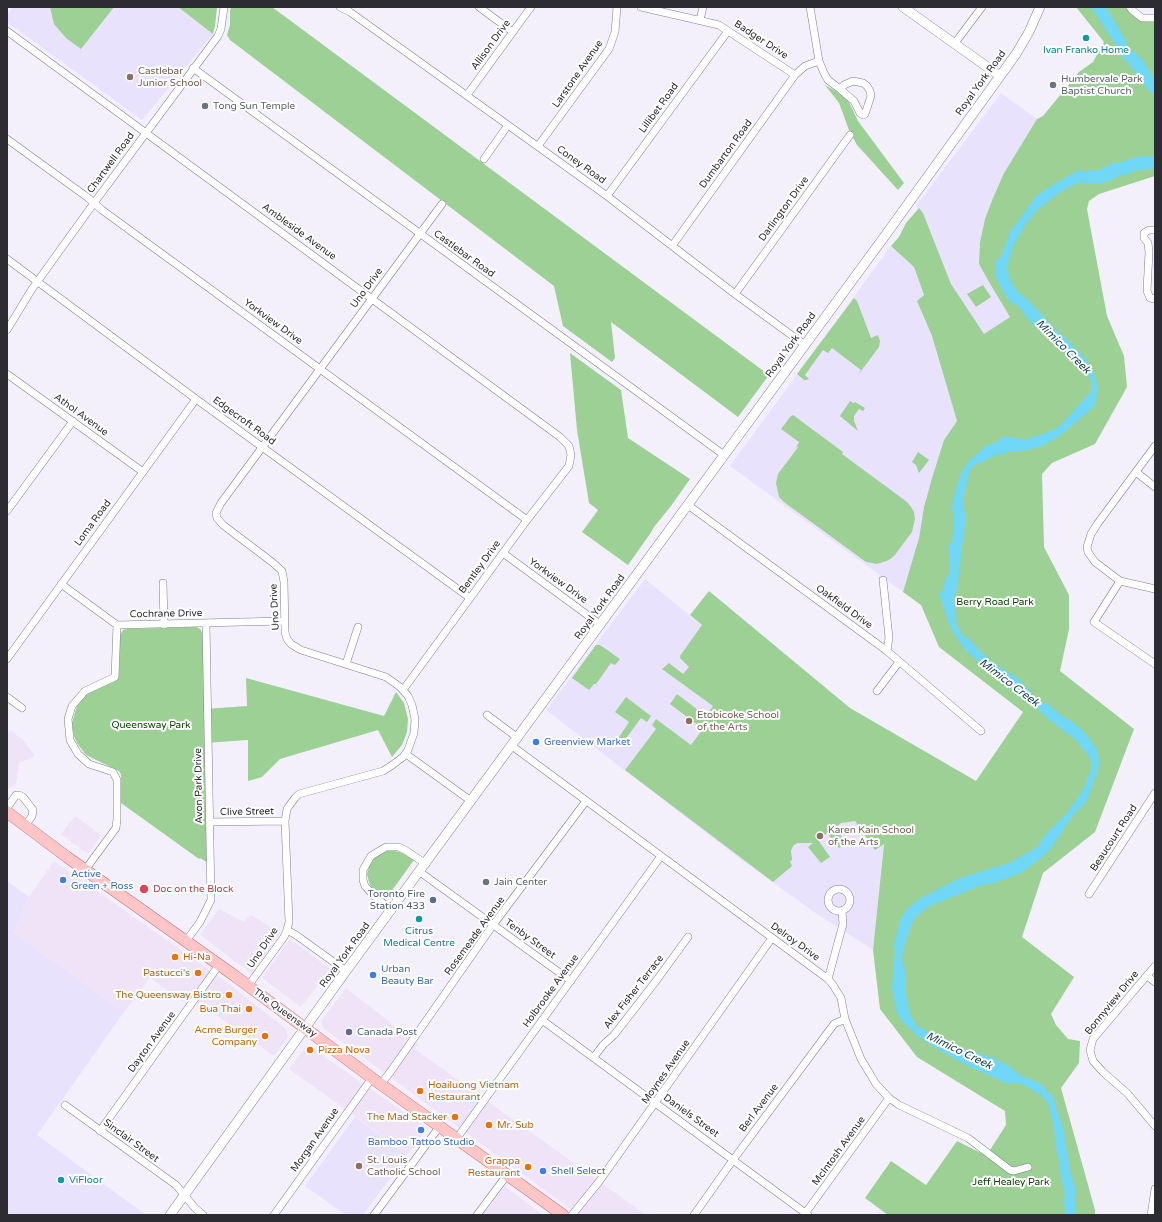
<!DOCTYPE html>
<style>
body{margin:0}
#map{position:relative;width:1162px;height:1222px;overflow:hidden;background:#f3f0fc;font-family:"Varela Round",sans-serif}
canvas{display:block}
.frame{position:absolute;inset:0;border:8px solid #2e2c33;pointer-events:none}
</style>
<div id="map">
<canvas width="1162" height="1222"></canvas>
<div class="frame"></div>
</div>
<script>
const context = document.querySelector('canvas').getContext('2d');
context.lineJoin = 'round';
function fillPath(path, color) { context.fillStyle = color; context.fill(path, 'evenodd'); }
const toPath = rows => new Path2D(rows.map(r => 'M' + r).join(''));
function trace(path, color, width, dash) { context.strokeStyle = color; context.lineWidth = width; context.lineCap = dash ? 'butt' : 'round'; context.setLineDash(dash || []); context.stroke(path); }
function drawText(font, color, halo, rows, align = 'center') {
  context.font = font + ' "Varela Round",sans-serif'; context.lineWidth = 4; context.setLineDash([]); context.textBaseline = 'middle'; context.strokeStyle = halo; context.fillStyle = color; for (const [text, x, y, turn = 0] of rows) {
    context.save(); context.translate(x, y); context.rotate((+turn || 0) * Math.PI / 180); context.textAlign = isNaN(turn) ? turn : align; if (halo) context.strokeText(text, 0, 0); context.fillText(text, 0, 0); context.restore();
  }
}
fillPath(toPath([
 [10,730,23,740,35,756,19,763,16,784,7,789,7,734],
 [75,816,101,835,88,854,61,834],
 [54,861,224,980,286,1029,288,1037,274,1056,202,1005,182,1001,150,978,124,1012,14,933,29,897],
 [219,909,244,922,251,915,280,933,252,974,200,935],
 [290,939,330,969,301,1007,262,978],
 [346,988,418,1044,415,1049,646,1215,579,1215,323,1028,321,1021],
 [307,1045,427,1128,407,1155,344,1108,289,1069],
 [505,1186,543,1215,483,1215]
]), '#efe3f7');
fillPath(toPath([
 [13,7,178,7,213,34,142,120,7,22,7,14],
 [1001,93,1037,119,1004,173,993,198,985,220,980,242,979,264,989,282,1010,317,984,335,951,284,923,213,916,206],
 [891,246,914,267,924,296,917,301,932,336,957,421,944,440,932,478,924,507,919,538,903,592,730,466],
 [645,579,831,731,885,829,873,950,814,912,739,858,546,710],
 [7,881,29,897,14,933,124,1012,37,1135,146,1215,7,1215],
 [355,1117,407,1155,363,1215,346,1215,305,1186]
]), '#e9e2fd');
fillPath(toPath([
 [50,7,114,7,81,49,66,38,54,24],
 [178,7,217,7,215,26,213,34],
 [231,7,272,7,769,375,738,417,611,322,615,358,612,362,563,326,554,286,230,40,227,35,230,25,230,11],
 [1076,7,1125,7,1130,13,1136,18,1144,21,1155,22,1155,176,1099,194,1089,201,1087,209,1107,316,1124,356,1127,387,1095,444,1052,463,1042,474,1044,547,1069,595,1069,629,1060,671,1134,729,1095,832,1043,873,1022,937,1074,977,1051,1014,1056,1025,1068,1039,1080,1041,1079,1063,1061,1088,1095,1210,1095,1215,888,1215,865,1198,891,1161,926,1185,957,1141,985,1155,990,1150,1006,1125,1005,1111,917,1057,880,1009,873,950,884,844,875,850,855,821,841,823,835,828,846,842,839,848,827,833,818,840,830,857,821,863,808,847,813,843,797,843,793,846,791,851,792,860,790,862,792,866,773,882,625,770,656,729,652,725,656,719,691,745,703,729,670,704,677,694,706,716,713,706,662,669,669,663,683,674,689,667,680,658,680,656,702,625,690,615,709,591,850,708,976,781,1023,712,939,647,921,605,903,592,919,538,924,507,932,478,944,440,957,421,932,336,917,301,924,295,914,267,891,246,899,237,906,223,919,208,923,213,951,284,984,334,1010,317,989,282,979,264,980,242,985,219,993,198,1004,173,1037,119,1043,116,1079,72,1093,62,1104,42],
 [825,85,841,94,848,100,858,121,904,183,898,190,857,145,849,130,839,103],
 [983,285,991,297,976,307,967,294],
 [854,298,857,301,871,338,878,335,880,341,879,347,858,375,861,370,832,348,828,353,823,350,805,375,809,379,806,380,804,380,797,374],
 [570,353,621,390,628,438,690,479,671,506,654,527,650,534,628,565,582,532,598,510,589,503,577,430],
 [850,401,854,403,855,402,865,408,863,411,859,409,854,416,854,421,858,431,840,416],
 [793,415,843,452,842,454,907,502,911,507,914,512,915,519,912,532,894,556,889,560,877,564,866,562,784,502,779,497,776,483,778,474,799,446,796,448,799,442,781,429,790,417],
 [918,452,929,460,919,473,916,465,912,462],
 [196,627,200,629,203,634,205,709,247,706,246,678,384,716,396,692,404,703,408,719,407,732,402,745,392,757,378,730,280,759,262,777,248,781,248,740,205,743,208,863,200,858,199,859,121,803,121,774,119,771,86,755,77,743,74,736,72,723,77,706,89,691,114,682,119,677,120,635,123,630,127,629],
 [596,645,600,645,620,659,615,665,611,663,596,684,594,684,589,690,572,678],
 [626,697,651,716,647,722,641,718,621,745,616,742,629,722,615,712],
 [389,850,400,852,414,860,385,900,372,889,369,882,367,874,369,867,375,857]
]), '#9cd095');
fillPath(toPath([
 [1091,7,1105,7,1107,9,1125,39,1128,47,1142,59,1155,80,1155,96,1147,89,1140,76,1132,69,1128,62,1122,58,1122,54],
 [1147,156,1155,157,1155,168,1134,171,1126,175,1119,175,1114,179,1102,183,1078,183,1062,191,1037,210,1023,228,1021,233,1013,246,1011,254,1007,267,1010,280,1018,292,1028,300,1060,334,1064,337,1084,357,1092,369,1097,383,1098,388,1096,399,1095,405,1089,411,1057,438,1040,447,1022,451,1013,452,1010,451,1002,455,999,454,973,466,970,470,963,498,965,516,964,540,962,544,958,583,954,598,955,613,957,626,963,636,968,638,985,656,1004,670,1018,678,1038,700,1049,705,1062,716,1070,720,1082,730,1090,739,1097,750,1099,760,1098,771,1086,802,1071,818,1052,847,1045,855,1021,873,991,884,982,885,930,906,920,913,913,921,904,946,902,959,905,971,906,994,910,1014,917,1026,925,1030,930,1034,951,1045,994,1058,1009,1066,1023,1077,1030,1079,1041,1084,1053,1097,1063,1128,1071,1174,1076,1190,1075,1197,1076,1215,1064,1215,1065,1210,1064,1200,1065,1193,1061,1177,1059,1159,1057,1154,1054,1127,1048,1103,1042,1096,1024,1085,1019,1083,1008,1084,966,1065,939,1050,920,1038,903,1022,897,1013,892,988,895,954,894,944,901,918,907,909,919,899,960,878,1009,863,1031,851,1038,846,1045,835,1067,813,1083,790,1091,770,1091,762,1089,756,1078,742,1047,718,1040,711,1017,695,1008,686,967,652,956,637,949,624,939,593,939,591,942,592,943,590,945,581,949,573,950,557,948,546,952,543,954,518,952,507,956,488,962,471,968,462,986,446,999,441,1001,437,1011,437,1025,440,1051,431,1060,426,1085,398,1092,391,1090,377,1074,360,1057,346,1051,337,1033,325,1018,306,1008,300,996,278,996,261,1002,255,1010,232,1037,195,1064,178,1071,175,1074,171,1074,175,1076,170,1087,172,1091,170,1097,171,1113,163,1119,163,1121,162,1137,157]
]), '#70d7f7');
const street = toPath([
 [340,7,350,12,607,196,735,294,805,345],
 [479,7,513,32],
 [641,7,719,25,795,75],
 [810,7,819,61,824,73,828,80,840,89,844,85,853,81,863,83,867,86,870,91,871,96,865,114,863,115,860,113,854,101,840,89],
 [1130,7,1132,10,1142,18,1155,18],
 [700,20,703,7],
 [7,31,560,437,569,446,571,455,569,466,527,520,403,690],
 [955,43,982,7],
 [193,68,724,455],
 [467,95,531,7],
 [7,139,87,197,102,210,527,520],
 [538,146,609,49,615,32,617,7],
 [484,159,508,125],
 [607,196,728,31],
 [1155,230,1149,230,1144,233,1144,238,1148,243,1149,252,1147,291,1150,298,1155,299],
 [672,246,795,75,805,66,819,61],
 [7,259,196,399,470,598],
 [735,294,850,135],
 [7,330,32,289,94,203,218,36,221,29,224,7],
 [7,374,143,472],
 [1155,446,1098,523,1091,534,1087,547,1088,552,1095,562,1120,581,1155,589],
 [1136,472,1155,487],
 [688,505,887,651,981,731],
 [7,511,73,421],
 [503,553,601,625],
 [883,580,889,638,887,651],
 [1120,581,1094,622,1155,664],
 [163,583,164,625],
 [61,584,117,625,284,621],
 [7,659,196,399],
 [346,664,358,627],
 [877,691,899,662],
 [7,697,22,708],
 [487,715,518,738],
 [512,746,828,979,833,985,841,998,845,1019,861,1059,876,1084,889,1098,899,1105,968,1138,1010,1170,1014,1171,1028,1167],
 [406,754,471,801],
 [7,808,16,795,19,795,23,797,33,810,32,816,25,826],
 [210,822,285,821],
 [85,870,116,828,117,819,117,780,113,772,89,764,78,754,70,740,68,719,72,706,85,691,115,677,117,625],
 [420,872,571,981],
 '828 900a11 11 0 1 1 22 0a11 11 0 1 1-22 0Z',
 [1089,894,1155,793],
 [392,910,375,897,365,886,363,880,363,870,371,856,386,847,399,847,405,850,426,864],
 [287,930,296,935,346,971],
 [186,941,200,922,211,900,206,624],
 [1155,966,1093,1039,1090,1050,1093,1061,1103,1072,1127,1093,1155,1126],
 [1147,976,1155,982],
 [828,979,843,924,842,911],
 [248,986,284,937,287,930,289,922,285,821,287,809,289,806,295,798,299,794,383,771,391,766,403,757,408,750,414,733,415,719,412,705,408,696,400,687,386,677,301,650,291,644,287,639,285,632,284,582,282,571,272,562,223,525,217,518,216,513,221,503,442,204],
 [542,1020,808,1215],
 [594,1057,603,1045,614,1035,656,981,688,937],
 [381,1084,391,1071,493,925,586,801],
 [65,1105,176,1185,195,1208,203,1215],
 [100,1131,219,965],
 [457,1138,661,856],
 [274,1215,372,1078],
 [374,1215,440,1126],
 [477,1215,507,1175],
 [572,1215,598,1183,772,938],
 [694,1215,733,1160,834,1024,845,1019],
 [804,1215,889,1098],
 [1151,1215,1155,1189]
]);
const secondary = toPath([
 [903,7,1000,76],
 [170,1215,346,971,887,233,1016,54,1029,32,1040,7]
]);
const primary = toPath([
 [7,812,67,857,235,976,372,1078,563,1215]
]);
trace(street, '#827e90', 8);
trace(secondary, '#827e90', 10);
trace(primary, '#b5767b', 12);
trace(street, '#fff', 7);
trace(secondary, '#fff', 9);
trace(primary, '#fec5c7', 11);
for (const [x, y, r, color] of [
 [1086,38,4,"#0f9aa8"],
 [130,77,4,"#8d6e63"],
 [1053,85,4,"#6b7280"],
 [205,106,4,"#6b7280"],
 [689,721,4,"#8d6e63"],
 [536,742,4,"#3f7fe0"],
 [820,836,4,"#8d6e63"],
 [63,880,4,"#3f7fe0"],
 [486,882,4,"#6b7280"],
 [144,889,5,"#e0444e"],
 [433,900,4,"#5c6f8a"],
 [419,919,4,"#0f9aa8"],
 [175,957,4,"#e8710a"],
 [198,973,4,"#e8710a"],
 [373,975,4,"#3f7fe0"],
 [229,995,4,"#e8710a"],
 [249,1009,4,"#e8710a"],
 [349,1032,4,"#5c6f8a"],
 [265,1036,4,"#e8710a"],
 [310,1050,4,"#e8710a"],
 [420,1091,4,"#e8710a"],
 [455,1117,4,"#e8710a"],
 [489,1125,4,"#e8710a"],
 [421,1130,4,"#3f7fe0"],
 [359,1166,4,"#8d6e63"],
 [528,1167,4,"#e8710a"],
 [543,1171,4,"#3f7fe0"],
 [61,1180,4,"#0f9aa8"]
]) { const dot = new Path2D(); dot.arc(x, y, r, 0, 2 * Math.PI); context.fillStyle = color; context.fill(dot); trace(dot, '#fff', 1.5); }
drawText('10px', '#2e2c33', '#fff', [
 ["Badger Drive",761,40,33],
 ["Allison Drive",491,45,-54],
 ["Larstone Avenue",578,74,-55],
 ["Royal York Road",981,83,-54],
 ["Lillibet Road",659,108,-54],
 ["Dumbarton Road",726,154,-54],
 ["Chartwell Road",111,163,-54],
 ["Coney Road",581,165,36],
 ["Darlington Drive",784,209,-54],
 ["Ambleside Avenue",299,232,36],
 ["Castlebar Road",464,254,36],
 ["Uno Drive",367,288,-54],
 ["Yorkview Drive",273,322,36],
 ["Royal York Road",791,345,-54],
 ["Athol Avenue",81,415,36],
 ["Edgecroft Road",244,421,36],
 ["Loma Road",93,523,-54],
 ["Bentley Drive",480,567,-54],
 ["Yorkview Drive",558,581,36],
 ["Uno Drive",275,607,-93],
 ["Royal York Road",600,607,-54],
 ["Oakfield Drive",844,607,36],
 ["Cochrane Drive",166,614,-1],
 ["Avon Park Drive",199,786,-91],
 ["Clive Street",247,812,-1],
 ["Beaucourt Road",1114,838,-57],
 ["Rosemeade Avenue",475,936,-54],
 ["Tenby Street",530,939,36],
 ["Delroy Drive",795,942,36],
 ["Uno Drive",263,948,-56],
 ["Royal York Road",345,955,-54],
 ["Holbrooke Avenue",551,991,-54],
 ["Alex Fisher Terrace",634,992,-52],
 ["Bonnyview Drive",1112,1003,-51],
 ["The Queensway",285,1013,36],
 ["Dayton Avenue",152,1042,-54],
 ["Moynes Avenue",666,1072,-55],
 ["Berl Avenue",759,1108,-53],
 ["Daniels Street",691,1116,36],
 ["Morgan Avenue",315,1140,-55],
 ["Sinclair Street",131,1141,36],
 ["McIntosh Avenue",839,1151,-54]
]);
drawText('10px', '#0d838f', '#fff', [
 ["Ivan Franko Home",1086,50],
 ["Citrus",419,931],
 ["Medical Centre",419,943],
 ["ViFloor",69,1180,"left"]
]);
drawText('10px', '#785e54', '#fff', [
 ["Castlebar",138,71],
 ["Junior School",138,83],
 ["Etobicoke School",697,715],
 ["of the Arts",697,727],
 ["Karen Kain School",828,830],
 ["of the Arts",828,842],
 ["St. Louis",367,1160],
 ["Catholic School",367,1172]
], 'left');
drawText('10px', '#5b616d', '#fff', [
 ["Humbervale Park",1061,79],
 ["Baptist Church",1061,91],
 ["Tong Sun Temple",213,106],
 ["Jain Center",494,882]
], 'left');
drawText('10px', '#0a4404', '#fff', [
 ["Berry Road Park",995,602],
 ["Queensway Park",151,725],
 ["Jeff Healey Park",1011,1182]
]);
drawText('10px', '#366cbe', '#fff', [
 ["Greenview Market",544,742],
 ["Active",71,874],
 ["Green + Ross",71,886],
 ["Urban",381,969],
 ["Beauty Bar",381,981],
 ["Bamboo Tattoo Studio",421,1142,"center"],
 ["Shell Select",551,1171]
], 'left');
drawText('10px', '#be3a42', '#fff', [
 ["Doc on the Block",153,889]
], 'left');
drawText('10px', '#4e5e75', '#fff', [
 ["Toronto Fire",425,894],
 ["Station 433",425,906],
 ["Canada Post",357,1032,"left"]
], 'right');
drawText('10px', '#c56008', '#fff', [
 ["Hi-Na",183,957,"left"],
 ["Pastucci's",190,973],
 ["The Queensway Bistro",221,995],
 ["Bua Thai",241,1009],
 ["Acme Burger",257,1030],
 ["Company",257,1042],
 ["Pizza Nova",318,1050,"left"],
 ["Hoailuong Vietnam",428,1085,"left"],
 ["Restaurant",428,1097,"left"],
 ["The Mad Stacker",447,1117],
 ["Mr. Sub",497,1125,"left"],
 ["Grappa",520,1161],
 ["Restaurant",520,1173]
], 'right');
drawText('italic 11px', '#0e3e4b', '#fff', [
 ["Mimico Creek",1063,347,45],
 ["Mimico Creek",1009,683,37],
 ["Mimico Creek",959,1051,26]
]);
</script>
